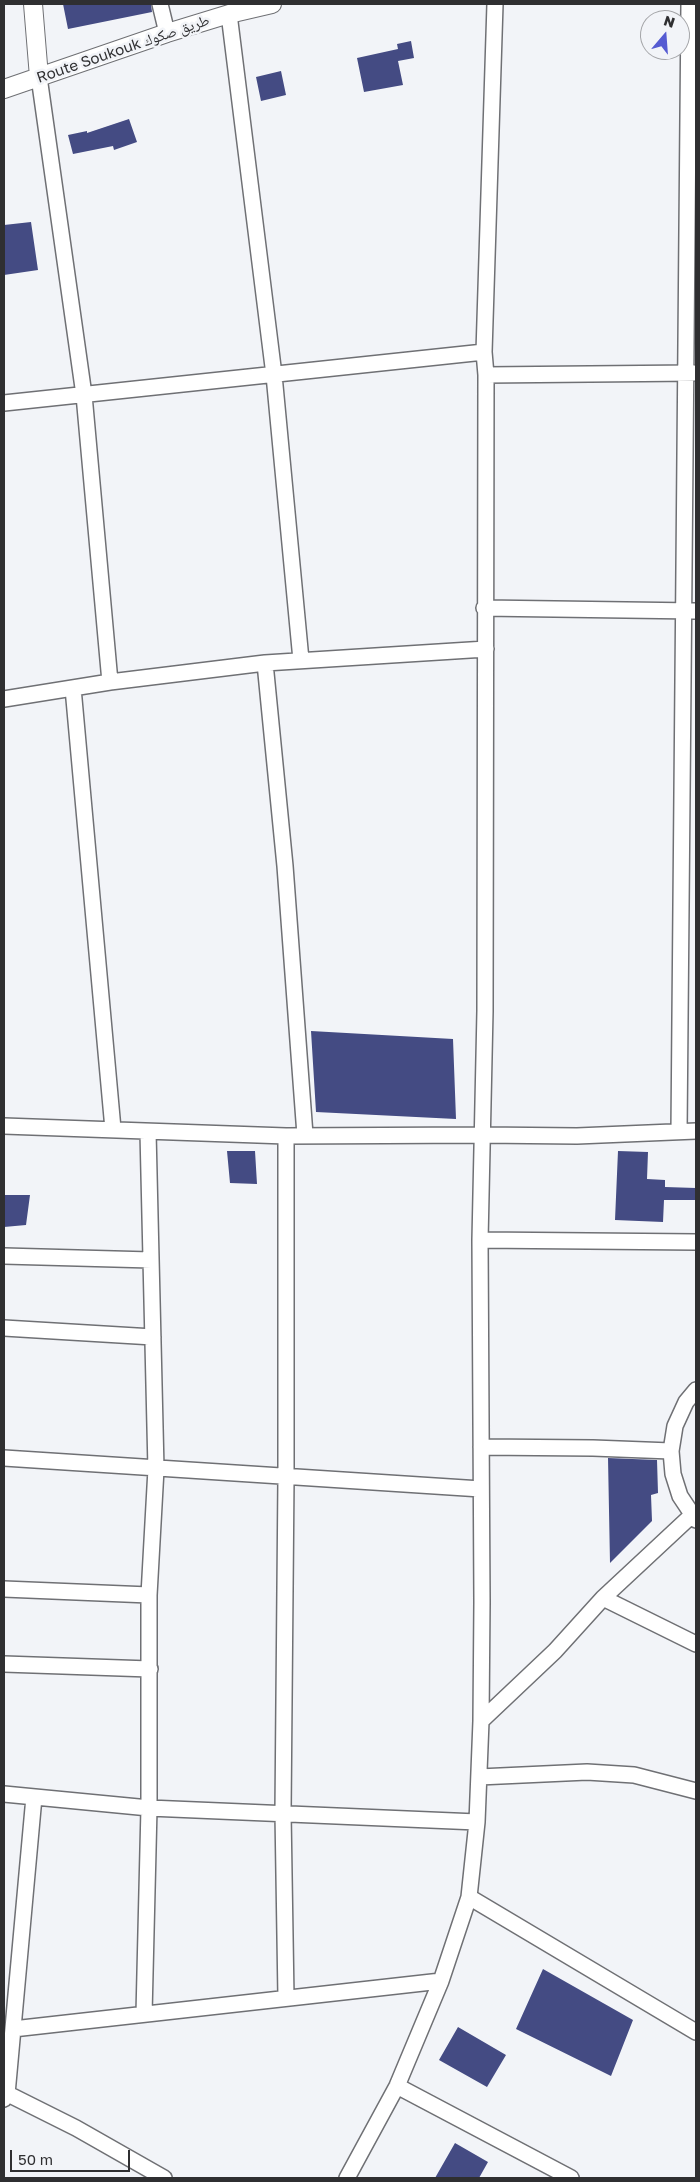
<!DOCTYPE html>
<meta charset="utf-8">
<style>
body{margin:0}
#map{position:relative;width:700px;height:2182px;overflow:hidden;background:#f2f4f8;font-family:"Golos Text",sans-serif}
canvas{display:block}
.frame{position:absolute;inset:0;border:5px solid #2f2f31;pointer-events:none}
.north{position:absolute;left:640px;top:10px;width:50px;height:50px;box-sizing:border-box;background:#f2f4f8;border:1px solid #a4a5a8;border-radius:50%;rotate:18deg;font-size:14px;font-weight:700;line-height:20px;text-align:center;color:#2f2f31}
.north::after{content:'';display:block;margin:auto;width:18px;height:22px;background:#555bd2;clip-path:polygon(50% 0,100% 100%,50% 72%,0 100%)}
.scale{position:absolute;left:10px;top:2150px;width:120px;height:22px;box-sizing:border-box;border:2px solid #2f2f31;border-top:0;padding-left:6px;font-size:15px;line-height:18px;white-space:nowrap;color:#2f2f31;-webkit-text-stroke:4px #f2f4f8;paint-order:stroke}
</style>
<div id="map">
<canvas width="700" height="2182"></canvas>
<div class="frame"></div>
<div class="north">N</div>
<div class="scale">50 m</div>
</div>
<script>
const context = document.querySelector('canvas').getContext('2d');
context.lineJoin = 'round';
function fillPath(path, color) { context.fillStyle = color; context.fill(path, 'evenodd'); }
const toPath = rows => new Path2D(rows.map(r => 'M' + r).join(''));
function trace(path, color, width, dash) { context.strokeStyle = color; context.lineWidth = width; context.lineCap = dash ? 'butt' : 'round'; context.setLineDash(dash || []); context.stroke(path); }
function drawText(font, color, halo, rows, align = 'center') {
  context.font = font + ' "Golos Text","Noto Naskh Arabic",sans-serif'; context.lineWidth = 5; context.setLineDash([]); context.textBaseline = 'middle'; context.strokeStyle = halo; context.fillStyle = color; for (const [text, x, y, turn = 0] of rows) {
    context.save(); context.translate(x, y); context.rotate((+turn || 0) * Math.PI / 180); context.textAlign = isNaN(turn) ? turn : align; if (halo) context.strokeText(text, 0, 0); context.fillText(text, 0, 0); context.restore();
  }
}
fillPath(toPath([
 [63,4,151,4,152,12,68,29],
 [411,41,414,58,398,61,403,85,364,92,357,58,398,49,397,44],
 [281,71,286,95,261,101,256,77],
 [129,119,137,142,114,150,113,146,73,154,68,135,87,131,87,133],
 [31,222,38,270,4,275,4,225],
 [311,1031,453,1039,456,1119,316,1112],
 [227,1151,255,1151,257,1184,230,1183],
 [618,1151,648,1152,647,1179,665,1180,665,1187,696,1188,696,1200,664,1200,663,1222,615,1220],
 [4,1195,30,1195,26,1225,4,1227],
 [608,1458,657,1460,658,1493,651,1495,652,1521,610,1563],
 [543,1969,633,2020,611,2076,516,2029],
 [458,2027,506,2055,487,2087,439,2060],
 [455,2143,488,2162,479,2178,435,2178]
]), '#444b83');
const minor = toPath([
 [160,4,167,33],
 [229,14,274,375,301,660],
 [39,77,84,395,110,682],
 [486,375,694,373],
 [4,403,484,352],
 [484,608,696,611],
 [265,663,285,866,305,1135],
 [73,688,113,1129],
 [4,699,110,682,265,663,486,649],
 [4,1126,286,1136,482,1135,577,1136,696,1131],
 [679,1131,689,4],
 [286,1136,286,1477,283,1813,286,1998],
 [480,1240,696,1242],
 [4,1256,151,1260],
 [4,1328,153,1337],
 [696,1390,686,1402,675,1426,671,1451,673,1474,680,1496,696,1520],
 [481,1447,593,1448,671,1451],
 [4,1458,481,1489],
 [4,1589,149,1595],
 [603,1598,696,1644],
 [4,1664,150,1669],
 [481,1721,555,1651,603,1598,691,1516],
 [479,1777,587,1772,634,1775,696,1791],
 [4,1794,149,1808,477,1822],
 [469,1897,696,2032],
 [144,2014,149,1808,149,1595,156,1469,148,1132],
 [13,2029,441,1981],
 [397,2086,571,2178],
 [4,2092,76,2128,164,2178],
 [4,2099,7,2094,34,1797],
 [347,2178,397,2086,441,1981,469,1897,477,1822,481,1721,482,1602,480,1240,485,1011,486,375,484,352,495,4]
]);
const tertiary = toPath([
 [33,4,39,77],
 [4,89,167,33,229,14,272,4]
]);
trace(minor, '#6f7074', 18);
trace(tertiary, '#6f7074', 20);
trace(minor, '#fff', 15);
trace(tertiary, '#fff', 18);
drawText('15px', '#2f2f31', '#f2f4f8', [
 ["Route Soukouk طريق صكوك",123,49,-19]
]);
</script>
